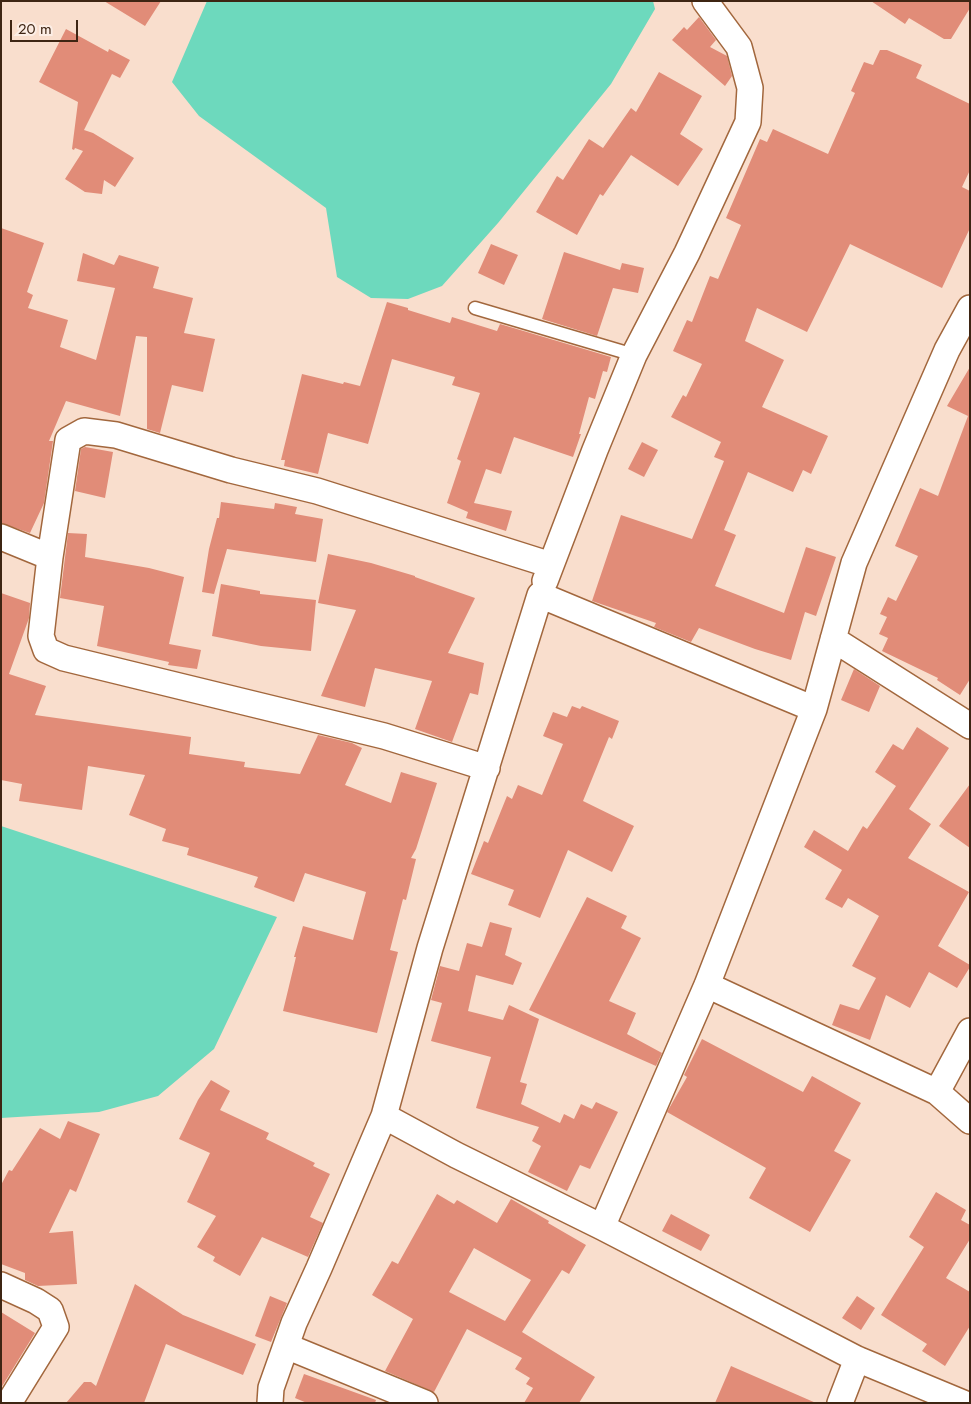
<!DOCTYPE html>
<style>
body{margin:0}
#map{position:relative;width:971px;height:1404px;overflow:hidden;background:#f9decd;font-family:Jost,sans-serif}
canvas{display:block}
.frame{position:absolute;inset:0;border:2px solid #3e2513;pointer-events:none}
.scale{position:absolute;left:10px;top:20px;width:68px;height:22px;box-sizing:border-box;border:2px solid #3e2513;border-top:0;padding-left:6px;font-size:15px;line-height:18px;white-space:nowrap;color:#3e2513;-webkit-text-stroke:4px #fceee6;paint-order:stroke}
</style>
<div id="map">
<canvas width="971" height="1404"></canvas>
<div class="frame"></div>
<div class="scale">20 m</div>
</div>
<script>
const context = document.querySelector('canvas').getContext('2d');
context.lineJoin = 'round';
function fillPath(path, color) { context.fillStyle = color; context.fill(path, 'evenodd'); }
const toPath = rows => new Path2D(rows.map(r => 'M' + r).join(''));
function trace(path, color, width, dash) { context.strokeStyle = color; context.lineWidth = width; context.lineCap = dash ? 'butt' : 'round'; context.setLineDash(dash || []); context.stroke(path); }
fillPath(toPath([
 [207,1,653,1,655,9,611,84,498,223,442,286,408,299,371,298,337,277,326,208,199,116,172,82],
 [1,826,277,917,214,1049,158,1096,99,1112,1,1118]
]), '#6dd9bd');
fillPath(toPath([
 [104,1,161,1,145,26],
 [871,1,970,1,970,8,951,39,944,39,909,18,905,24],
 [699,17,716,40,710,47,727,56,732,76,725,86,672,40,684,27,687,30],
 [66,29,108,52,109,49,130,60,120,78,112,74,84,130,93,133,134,158,115,187,104,180,102,194,85,192,65,179,83,151,75,148,74,150,72,149,78,102,39,82],
 [880,50,887,50,922,65,916,78,970,104,970,170,962,187,970,191,970,228,942,288,850,244,807,332,757,308,745,341,784,360,762,407,828,436,811,474,803,470,793,492,748,472,724,530,736,535,715,586,784,613,806,547,836,557,816,616,805,612,791,660,755,649,699,628,691,642,654,627,656,623,592,601,621,515,692,539,724,461,714,457,721,442,671,417,683,395,686,397,702,364,673,351,687,320,692,322,710,276,718,279,741,225,726,218,760,139,767,142,773,129,828,154,855,93,851,91,864,62,873,65],
 [659,72,702,96,680,134,703,149,678,186,631,155,603,196,600,194,577,235,536,212,557,176,563,180,589,139,603,148,631,108,636,112],
 [1,228,44,243,27,292,33,295,28,308,68,320,60,347,96,360,115,288,77,281,83,253,114,265,119,255,159,267,153,288,193,298,184,333,215,339,203,392,172,385,160,433,147,429,147,337,136,336,120,416,66,401,49,441,53,441,44,503,30,533,1,523],
 [491,244,518,255,504,285,478,273],
 [564,252,620,270,622,263,644,268,638,293,613,288,597,336,542,319],
 [387,302,408,308,408,310,450,323,452,317,497,331,500,324,611,357,607,372,603,371,595,399,589,397,579,434,581,434,573,457,514,437,501,474,486,469,474,503,512,511,506,531,466,518,468,512,447,503,461,461,457,459,480,393,452,385,455,377,392,359,368,444,328,433,318,474,284,466,285,460,281,460,302,374,343,384,344,382,360,386],
 [970,367,970,679,960,695,937,680,938,678,882,651,888,638,879,634,887,617,880,614,888,597,896,601,918,556,895,546,920,488,938,496,968,416,947,406],
 [642,442,658,450,644,477,628,469],
 [85,447,113,452,105,498,75,491,81,449],
 [221,502,274,509,275,503,297,507,295,514,323,519,316,562,227,549,214,594,202,592,209,549,217,518,219,518],
 [68,533,87,534,85,557,149,568,184,577,169,644,201,650,197,669,168,665,169,662,97,646,104,606,60,598],
 [328,554,371,563,415,576,415,577,475,598,448,653,484,663,478,695,470,693,452,742,415,729,432,681,375,668,365,707,321,696,356,610,318,603],
 [221,584,260,591,260,594,316,600,311,651,261,646,212,636],
 [1,593,30,603,29,618,9,674,46,686,35,715,191,737,189,754,245,762,244,767,300,774,318,735,352,743,362,748,345,785,391,803,401,772,437,783,416,849,411,858,416,859,406,900,403,899,390,950,398,952,377,1033,283,1011,296,957,294,957,303,926,353,940,366,892,305,873,294,902,254,887,258,877,187,855,189,848,162,841,166,829,129,815,145,775,88,766,82,810,19,801,22,784,1,780],
 [854,669,880,686,869,712,841,700],
 [572,706,580,709,582,706,619,721,612,739,609,737,583,801,634,826,612,872,568,850,540,918,508,905,514,890,471,874,484,841,488,843,507,796,512,799,518,785,542,795,563,744,543,736,553,712,567,717],
 [917,727,949,748,909,809,931,824,908,858,969,892,938,946,970,965,970,967,957,988,929,972,910,1008,886,995,870,1040,832,1025,840,1004,859,1010,876,978,852,966,879,916,848,898,842,908,825,899,842,870,804,847,814,830,848,851,863,826,867,829,896,786,875,772,893,744,903,750],
 [970,784,970,848,939,826],
 [587,897,627,916,621,928,641,938,609,1001,636,1013,627,1034,662,1053,656,1066,529,1010],
 [490,922,512,928,505,955,522,963,513,985,476,975,468,1011,503,1020,509,1005,539,1019,520,1082,527,1084,521,1104,560,1123,564,1114,574,1119,581,1104,592,1109,596,1102,618,1112,590,1169,580,1165,567,1191,528,1172,541,1146,532,1141,539,1127,476,1108,491,1057,431,1041,442,1003,431,1000,440,966,459,971,467,943,482,947],
 [702,1039,803,1092,812,1076,861,1103,834,1151,851,1160,810,1232,749,1198,766,1168,667,1112,687,1077,684,1075],
 [211,1080,230,1091,220,1110,269,1133,266,1139,315,1163,313,1166,330,1174,310,1217,323,1223,308,1257,262,1237,240,1276,213,1261,215,1257,197,1247,216,1216,187,1202,210,1153,179,1139,198,1100],
 [68,1121,100,1134,76,1192,70,1189,49,1233,73,1231,77,1284,38,1286,25,1280,25,1273,1,1264,1,1185,9,1170,12,1171,40,1128,60,1139],
 [936,1192,966,1210,961,1220,970,1225,970,1239,946,1278,970,1292,970,1326,945,1366,922,1351,927,1344,881,1315,924,1247,909,1237],
 [437,1194,454,1204,457,1200,497,1223,511,1199,549,1221,548,1223,586,1245,569,1274,562,1270,522,1332,595,1377,579,1403,524,1403,533,1388,526,1384,530,1378,515,1369,522,1358,467,1329,434,1392,385,1371,413,1319,372,1295,392,1261,398,1264],
 [474,1248,531,1280,505,1321,449,1292],
 [671,1214,710,1235,701,1251,662,1231],
 [135,1284,183,1315,256,1344,243,1375,166,1344,144,1403,66,1403,84,1382,91,1382,96,1386],
 [270,1296,287,1303,271,1342,255,1336],
 [857,1296,875,1308,861,1330,842,1318],
 [1,1312,35,1333,1,1388],
 [731,1366,816,1403,715,1403],
 [304,1374,376,1400,375,1403,307,1403,295,1398]
]), '#e18c78');
const lane = toPath([
 [475,308,634,355]
]);
const street = toPath([
 [1,537,50,557],
 [545,581,595,450,634,355,687,253,748,122,750,88,739,47,705,1],
 [833,639,970,726],
 [487,768,384,736,64,658,46,650,41,636,50,557,68,440,84,431,116,435,231,470,317,491,551,565],
 [707,985,937,1092,970,1121],
 [937,1092,970,1031],
 [384,1116,456,1155,602,1227,857,1359,963,1403],
 [602,1227,707,985,814,709,854,563,947,350,970,308],
 [1,1285,36,1301,50,1310,56,1327,9,1403],
 [286,1346,425,1403],
 [270,1403,271,1388,294,1323,319,1268,384,1116,430,948,540,595,814,709],
 [840,1403,857,1359]
]);
trace(lane, '#a2673d', 15);
trace(street, '#a2673d', 28);
trace(lane, '#fff', 12);
trace(street, '#fff', 25);
</script>
